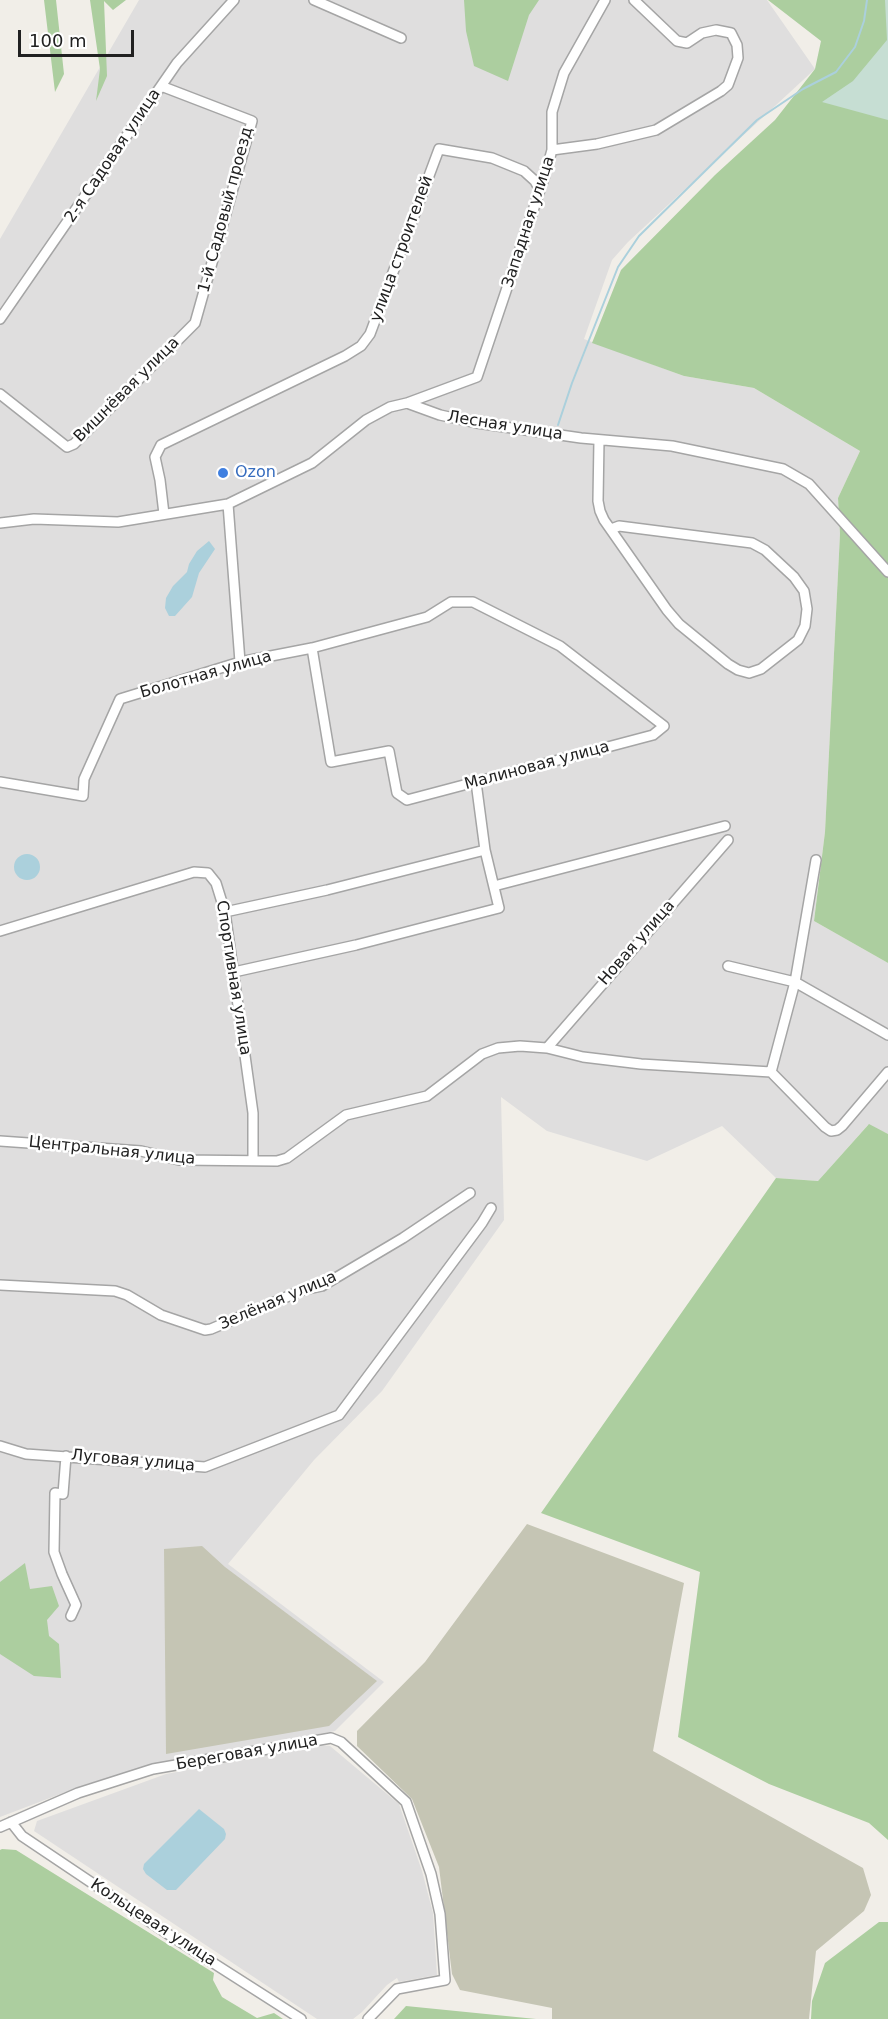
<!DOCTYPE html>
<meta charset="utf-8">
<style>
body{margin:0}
#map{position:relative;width:888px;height:2019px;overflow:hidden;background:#f1eee8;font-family:"DejaVu Sans",sans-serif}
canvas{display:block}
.scale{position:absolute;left:18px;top:30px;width:116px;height:27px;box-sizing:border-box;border:3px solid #212121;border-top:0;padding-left:8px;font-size:18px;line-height:21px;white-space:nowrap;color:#212121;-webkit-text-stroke:4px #fff;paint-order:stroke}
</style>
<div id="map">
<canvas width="888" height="2019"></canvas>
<div class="scale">100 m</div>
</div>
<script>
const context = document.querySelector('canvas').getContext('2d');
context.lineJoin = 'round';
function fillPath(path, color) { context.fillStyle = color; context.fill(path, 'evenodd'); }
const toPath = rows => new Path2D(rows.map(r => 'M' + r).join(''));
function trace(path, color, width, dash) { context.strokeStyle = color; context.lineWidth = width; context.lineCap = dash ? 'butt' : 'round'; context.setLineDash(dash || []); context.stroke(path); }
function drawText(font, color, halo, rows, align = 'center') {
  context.font = font + ' "DejaVu Sans",sans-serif'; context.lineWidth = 5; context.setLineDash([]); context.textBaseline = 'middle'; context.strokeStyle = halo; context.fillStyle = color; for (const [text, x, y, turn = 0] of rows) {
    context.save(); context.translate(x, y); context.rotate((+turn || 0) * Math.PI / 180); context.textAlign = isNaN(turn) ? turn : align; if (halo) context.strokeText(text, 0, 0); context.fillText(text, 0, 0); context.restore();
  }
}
fillPath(toPath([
 [139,0,767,0,815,69,628,242,612,260,584,339,684,376,754,388,860,451,838,498,840,534,825,832,814,921,888,963,888,1134,868,1125,818,1181,776,1178,722,1126,647,1161,547,1131,501,1097,504,1220,382,1391,314,1460,228,1564,384,1682,335,1731,154,1764,84,1785,0,1817,0,239],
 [320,1745,330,1746,399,1804,422,1871,433,1913,437,1975,399,1982,397,1978,387,1985,362,2012,353,2019,317,2019,34,1831,37,1821,166,1774]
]), '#dfdede');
fillPath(toPath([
 [527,1524,684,1583,653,1751,863,1868,871,1895,864,1911,816,1951,809,2019,552,2019,552,2008,460,1990,452,1974,439,1867,412,1799,357,1746,357,1731,425,1662],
 [202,1546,225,1567,377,1681,329,1726,166,1754,164,1549]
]), '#c5c5b4');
fillPath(toPath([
 [44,0,56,0,64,74,55,92],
 [90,0,126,0,113,10,104,1,107,76,96,101,100,69],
 [464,0,539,0,529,15,508,81,474,66,466,31],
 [768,0,888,0,888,963,814,921,825,832,840,534,838,498,860,451,754,388,684,376,592,343,621,270,715,175,775,120,815,69,821,41],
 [869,1124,888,1134,888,1840,869,1823,769,1784,678,1737,700,1572,541,1513,776,1178,818,1181],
 [25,1563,30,1589,52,1586,59,1606,47,1620,49,1636,59,1644,61,1678,34,1676,0,1654,0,1582],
 [2,1849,16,1850,214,1973,213,1980,222,1997,257,2018,274,2013,283,2019,0,2019,0,1850],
 [879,1922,888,1922,888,2019,811,2019,812,2001,825,1963],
 [406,2006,536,2019,394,2019]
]), '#acce9f');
fillPath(toPath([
 [885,0,888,0,888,120,822,102,853,81,887,40]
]), '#c6ded3');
fillPath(toPath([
 [209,541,215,549,199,573,192,597,175,616,169,616,165,608,166,598,173,586,187,572,189,564,197,551],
 '14 867a13 13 0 1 1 26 0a13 13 0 1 1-26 0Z',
 [199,1809,224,1829,226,1834,225,1839,176,1890,167,1890,146,1874,143,1869,144,1864]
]), '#abd0dc');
trace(toPath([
 [558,425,572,383,618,267,639,236,757,120,803,89,836,72,855,47,864,21,867,0]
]), '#abd0dc', 2);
const minor = toPath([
 [314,0,401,38],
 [552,150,597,144,656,130,721,91,728,85,738,58,737,45,731,33,716,30,702,33,687,43,677,41,634,0],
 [0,319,177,63,234,0],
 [0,394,67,447,74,444,195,323,252,121,161,86],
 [407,403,477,377,545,175,552,150,552,112,564,73,605,0],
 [599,440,598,501,600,511,604,520,667,610,679,624,728,664,738,670,749,673,761,669,798,640,805,626,807,609,804,591,794,577,765,550,752,543,619,526,611,529],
 [228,504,240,662],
 [164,514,160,480,155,457,161,445,345,356,361,346,370,334,439,149,492,158,524,171,535,181,540,190],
 [0,523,34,519,118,522,228,504,312,463,366,420,390,407,407,403,440,415,477,423,581,438,672,446,783,469,809,484,888,572],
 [0,782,83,796,84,779,120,699,240,662,312,648,427,617,451,602,473,602,560,646,664,726,653,735,407,800,397,793,389,751,331,762,312,648],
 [494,886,725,826],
 [225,912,327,890,485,850],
 [0,931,194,872,208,873,216,883,225,912,253,1113,253,1160],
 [728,966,795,982,888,1035],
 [234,972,356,945,499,908,485,850,476,782],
 [547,1048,728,840],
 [771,1072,795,982,816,860],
 [0,1141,141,1151,179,1160,277,1161,287,1158,346,1115,427,1096,482,1054,498,1048,520,1046,547,1048,583,1057,641,1064,771,1072,825,1127,831,1131,837,1130,842,1126,888,1072],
 [0,1285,115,1291,127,1295,161,1315,205,1330,211,1329,303,1290,322,1286,403,1238,470,1193],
 [0,1446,26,1454,205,1467,339,1415,482,1223,491,1208],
 [66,1456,63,1494,55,1493,54,1552,62,1574,76,1605,71,1616],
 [11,1822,22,1836,171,1936,301,2019],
 [0,1827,78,1793,153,1769,331,1738,341,1742,406,1802,431,1874,440,1914,445,1980,397,1989,368,2019]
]);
trace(minor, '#a5a5a5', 12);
trace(minor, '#fff', 9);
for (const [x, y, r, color] of [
 [223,473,6,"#3f7fe0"]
]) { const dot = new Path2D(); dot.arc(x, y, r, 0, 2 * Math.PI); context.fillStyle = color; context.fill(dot); trace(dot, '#fff', 2); }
drawText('16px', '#212121', '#fff', [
 ["2-я Садовая улица",113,156,-56],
 ["1-й Садовый проезд",226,210,-75],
 ["Западная улица",529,222,-72],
 ["улица строителей",402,249,-70],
 ["Вишнёвая улица",127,390,-45],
 ["Лесная улица",505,426,9],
 ["Болотная улица",206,675,-16],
 ["Малиновая улица",537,766,-15],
 ["Новая улица",637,943,-49],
 ["Спортивная улица",233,978,81],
 ["Центральная улица",112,1151,6],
 ["Зелёная улица",278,1301,-23],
 ["Луговая улица",133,1461,5],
 ["Береговая улица",247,1753,-10],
 ["Кольцевая улица",153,1923,33]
]);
drawText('16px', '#366cbe', '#fff', [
 ["Ozon",235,473]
], 'left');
</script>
